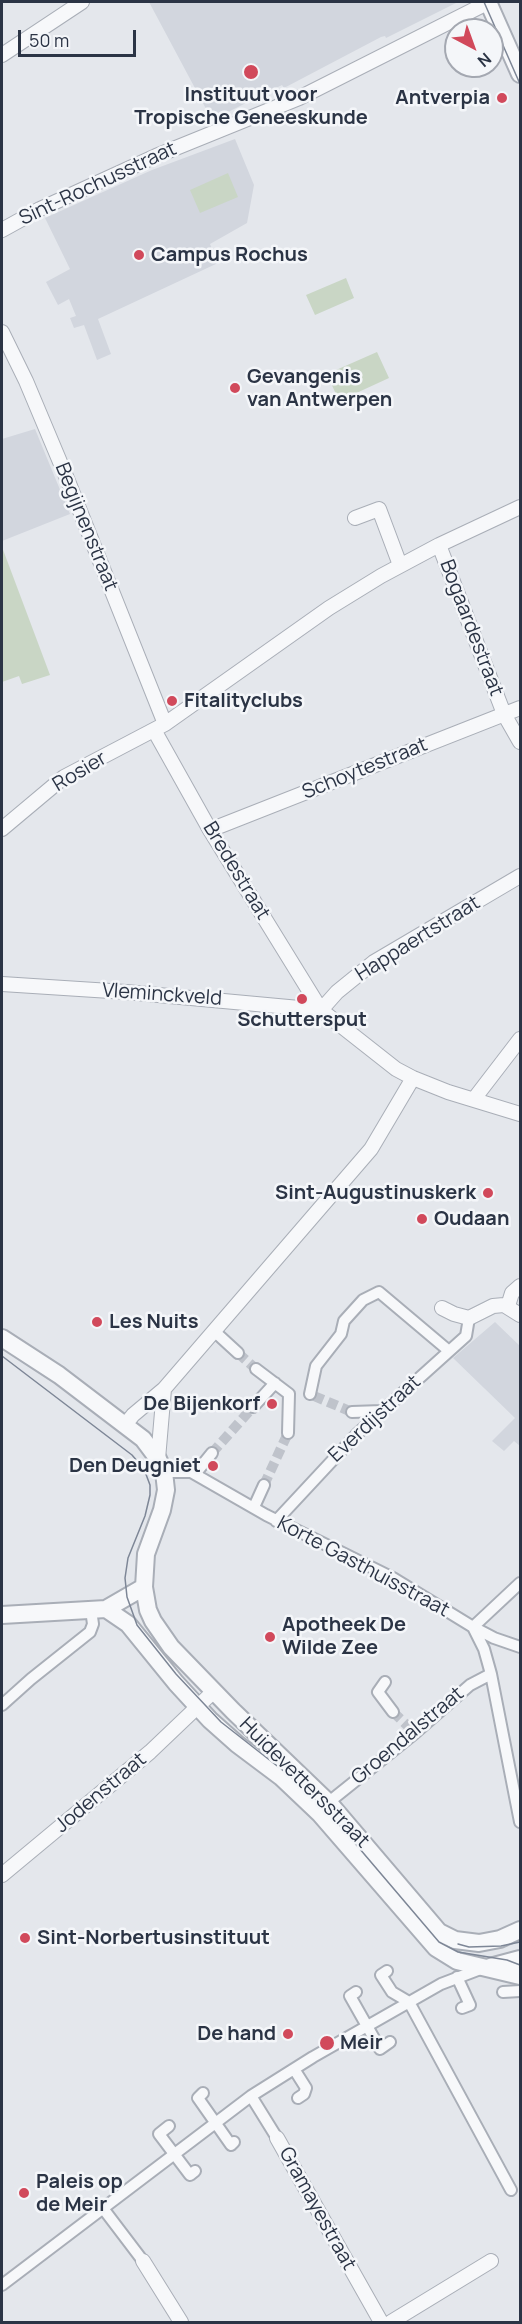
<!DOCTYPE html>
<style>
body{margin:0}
#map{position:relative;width:522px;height:2324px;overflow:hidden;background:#e4e7ec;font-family:Manrope,sans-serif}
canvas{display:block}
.frame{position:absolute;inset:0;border:3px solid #2b3445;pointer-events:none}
.north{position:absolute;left:444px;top:18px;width:60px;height:60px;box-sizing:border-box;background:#f4f6f9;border:2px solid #a4a8b1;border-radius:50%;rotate:139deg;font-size:16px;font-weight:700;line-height:24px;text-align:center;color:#2b3445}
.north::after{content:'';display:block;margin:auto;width:21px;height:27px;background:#d1495b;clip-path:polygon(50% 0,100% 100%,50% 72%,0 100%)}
.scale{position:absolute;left:18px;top:30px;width:118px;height:27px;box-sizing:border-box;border:3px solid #2b3445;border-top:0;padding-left:8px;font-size:18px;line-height:21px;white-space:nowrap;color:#2b3445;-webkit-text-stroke:4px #f4f6f9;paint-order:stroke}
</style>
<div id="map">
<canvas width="522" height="2324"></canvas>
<div class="frame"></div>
<div class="north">N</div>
<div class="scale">50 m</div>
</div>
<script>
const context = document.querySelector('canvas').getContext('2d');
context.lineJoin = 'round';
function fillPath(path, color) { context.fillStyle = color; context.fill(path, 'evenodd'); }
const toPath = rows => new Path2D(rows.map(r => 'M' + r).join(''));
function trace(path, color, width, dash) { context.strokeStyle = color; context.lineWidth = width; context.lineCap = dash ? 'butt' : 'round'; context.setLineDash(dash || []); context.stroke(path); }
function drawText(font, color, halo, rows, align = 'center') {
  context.font = font + ' Manrope,sans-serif'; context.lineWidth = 5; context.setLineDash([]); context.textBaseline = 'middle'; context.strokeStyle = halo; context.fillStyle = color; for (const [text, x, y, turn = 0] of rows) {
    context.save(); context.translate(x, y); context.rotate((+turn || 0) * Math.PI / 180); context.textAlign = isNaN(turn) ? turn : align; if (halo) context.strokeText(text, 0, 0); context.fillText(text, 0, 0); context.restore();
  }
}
fillPath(toPath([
 [149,2,458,2,386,38,385,36,381,37,284,88,282,85,212,120],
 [235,139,254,185,247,223,210,244,218,263,98,319,111,354,97,360,84,325,74,328,70,318,76,316,69,299,58,305,46,282,70,269,45,218,152,170],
 [35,429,70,514,2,541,2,439],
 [495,1322,520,1346,520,1446,514,1441,504,1451,492,1441,515,1418,453,1358]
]), '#d2d6de');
fillPath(toPath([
 [228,173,238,197,200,213,190,190],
 [346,278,354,298,315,315,306,295],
 [377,352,389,378,339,401,327,374],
 [2,547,50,675,22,684,19,676,2,682]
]), '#c9d6c5');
trace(toPath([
 [238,1353,256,1369],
 [314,1396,352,1412],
 [212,1453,253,1407],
 [264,1485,288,1433],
 [393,1712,410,1728]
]), '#bfc3cb', 10, [10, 5]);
const pedestrian = toPath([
 [214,1331,238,1353],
 [256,1369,289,1394],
 [310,1394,316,1366,341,1334,344,1321,363,1300,379,1292,449,1351],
 [253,1407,275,1383],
 [352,1412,382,1411],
 [288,1433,289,1394],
 [164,1472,191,1472,266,1515,393,1578,473,1627,494,1638,520,1647],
 [195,1474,212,1453],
 [254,1507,264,1485],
 [276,1521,357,1434,466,1336,469,1318],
 [473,1627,484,1649,491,1674,520,1822],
 [473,1627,520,1583],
 [385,1682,378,1692,393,1712],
 [2,1705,31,1679,90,1632,93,1624,91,1610],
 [329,1802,415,1733,470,1685,491,1674],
 [387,1971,381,1975,392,1992,409,2002,511,2190],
 [457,1977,470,2005,462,2008],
 [356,1992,350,1996,380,2049,390,2042],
 [503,1992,520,1991],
 [294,2069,306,2088,304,2094,298,2098],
 [203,2093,198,2098,231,2145,234,2142],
 [251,2096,277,2138],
 [169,2126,159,2134,190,2175,195,2171],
 [102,2207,143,2261],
 [2,2285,251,2096,313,2057,441,1984,483,1968]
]);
const minor = toPath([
 [2,55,82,2],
 [2,230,40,209,156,156,299,98,489,2],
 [2,332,26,381,68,481,165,724],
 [355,518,379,509,400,565],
 [439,545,504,714,520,742],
 [154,730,210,830,321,1010,396,1069,413,1078,448,1092,520,1114],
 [2,829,64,777,165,724,329,608,381,576,439,545,520,507],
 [210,830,520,708],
 [2,984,126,992,321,1010],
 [321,1010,337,992,374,962,520,876],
 [474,1099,520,1039],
 [508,1306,512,1293,520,1286],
 [442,1308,454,1314,469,1318,493,1306,504,1305,520,1315],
 [125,1425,133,1415,164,1389,371,1149,413,1078],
 [158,1459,164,1389],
 [2,1875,150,1752,213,1692],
 [277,2138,381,2322],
 [143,2261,181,2322],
 [391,2322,491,2261]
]);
const tertiary = toPath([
 [488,2,520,74],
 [2,1338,59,1375,143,1439,158,1459,164,1472,166,1490,162,1510,146,1554,144,1587,148,1610,153,1621,171,1647,233,1711,330,1804,439,1932,455,1940,479,1943,500,1939,520,1930],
 [106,1609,128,1624,176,1683,210,1720,237,1744,281,1777,320,1814,436,1948,457,1961,520,1976],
 [2,1615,106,1609,144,1587],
 [490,1967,520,1959]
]);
trace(pedestrian, '#a9aeb7', 14);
trace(minor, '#a9aeb7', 16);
trace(tertiary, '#a9aeb7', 20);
trace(pedestrian, '#f7f8fa', 10);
trace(minor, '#f7f8fa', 14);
trace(tertiary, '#f7f8fa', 16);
trace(toPath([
 [484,2,520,84],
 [2,1356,132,1455,144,1469,150,1485,150,1495,145,1516,128,1558,125,1578,127,1597,137,1625,176,1674,221,1722,290,1776,325,1808,439,1942,458,1952,507,1960,520,1965],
 [458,1944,469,1947,501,1946,520,1942]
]), '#7d8696', 1.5);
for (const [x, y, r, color] of [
 [251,72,8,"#d1495b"],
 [502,98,6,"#d1495b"],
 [139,255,6,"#d1495b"],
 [235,388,6,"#d1495b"],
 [172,701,6,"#d1495b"],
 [302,999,6,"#d1495b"],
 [488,1193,6,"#d1495b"],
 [422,1219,6,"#d1495b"],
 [97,1322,6,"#d1495b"],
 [272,1404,6,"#d1495b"],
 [213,1466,6,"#d1495b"],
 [270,1637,6,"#d1495b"],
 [25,1938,6,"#d1495b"],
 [288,2034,6,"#d1495b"],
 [327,2043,8,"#d1495b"],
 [24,2193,6,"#d1495b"]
]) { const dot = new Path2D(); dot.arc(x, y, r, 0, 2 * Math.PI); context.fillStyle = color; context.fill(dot); trace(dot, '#f4f6f9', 2); }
drawText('bold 20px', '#2b3445', '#f4f6f9', [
 ["Instituut voor",251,95,"center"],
 ["Tropische Geneeskunde",251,118,"center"],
 ["Antverpia",490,98,"right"],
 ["Campus Rochus",151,255],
 ["Gevangenis",247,377],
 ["van Antwerpen",247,400],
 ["Fitalityclubs",184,701],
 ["Schuttersput",302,1020,"center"],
 ["Sint-Augustinuskerk",476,1193,"right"],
 ["Oudaan",434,1219],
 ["Les Nuits",109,1322],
 ["De Bijenkorf",260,1404,"right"],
 ["Den Deugniet",201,1466,"right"],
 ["Apotheek De",282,1625],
 ["Wilde Zee",282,1648],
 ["Sint-Norbertusinstituut",37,1938],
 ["De hand",276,2034,"right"],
 ["Meir",340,2043],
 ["Paleis op",36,2182],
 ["de Meir",36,2205]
], 'left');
drawText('20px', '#2b3445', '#f4f6f9', [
 ["Sint-Rochusstraat",98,184,-25],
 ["Begijnenstraat",86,527,68],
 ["Bogaardestraat",471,628,69],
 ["Schoytestraat",365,769,-22],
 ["Rosier",80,772,-31],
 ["Bredestraat",236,871,59],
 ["Happaertstraat",418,939,-32],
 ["Vleminckveld",162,995,4],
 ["Everdijstraat",375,1419,-43],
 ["Korte Gasthuisstraat",363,1567,28],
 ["Groendalstraat",408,1736,-40],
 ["Huidevettersstraat",304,1783,45],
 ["Jodenstraat",101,1793,-40],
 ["Gramayestraat",317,2209,61]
]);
</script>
